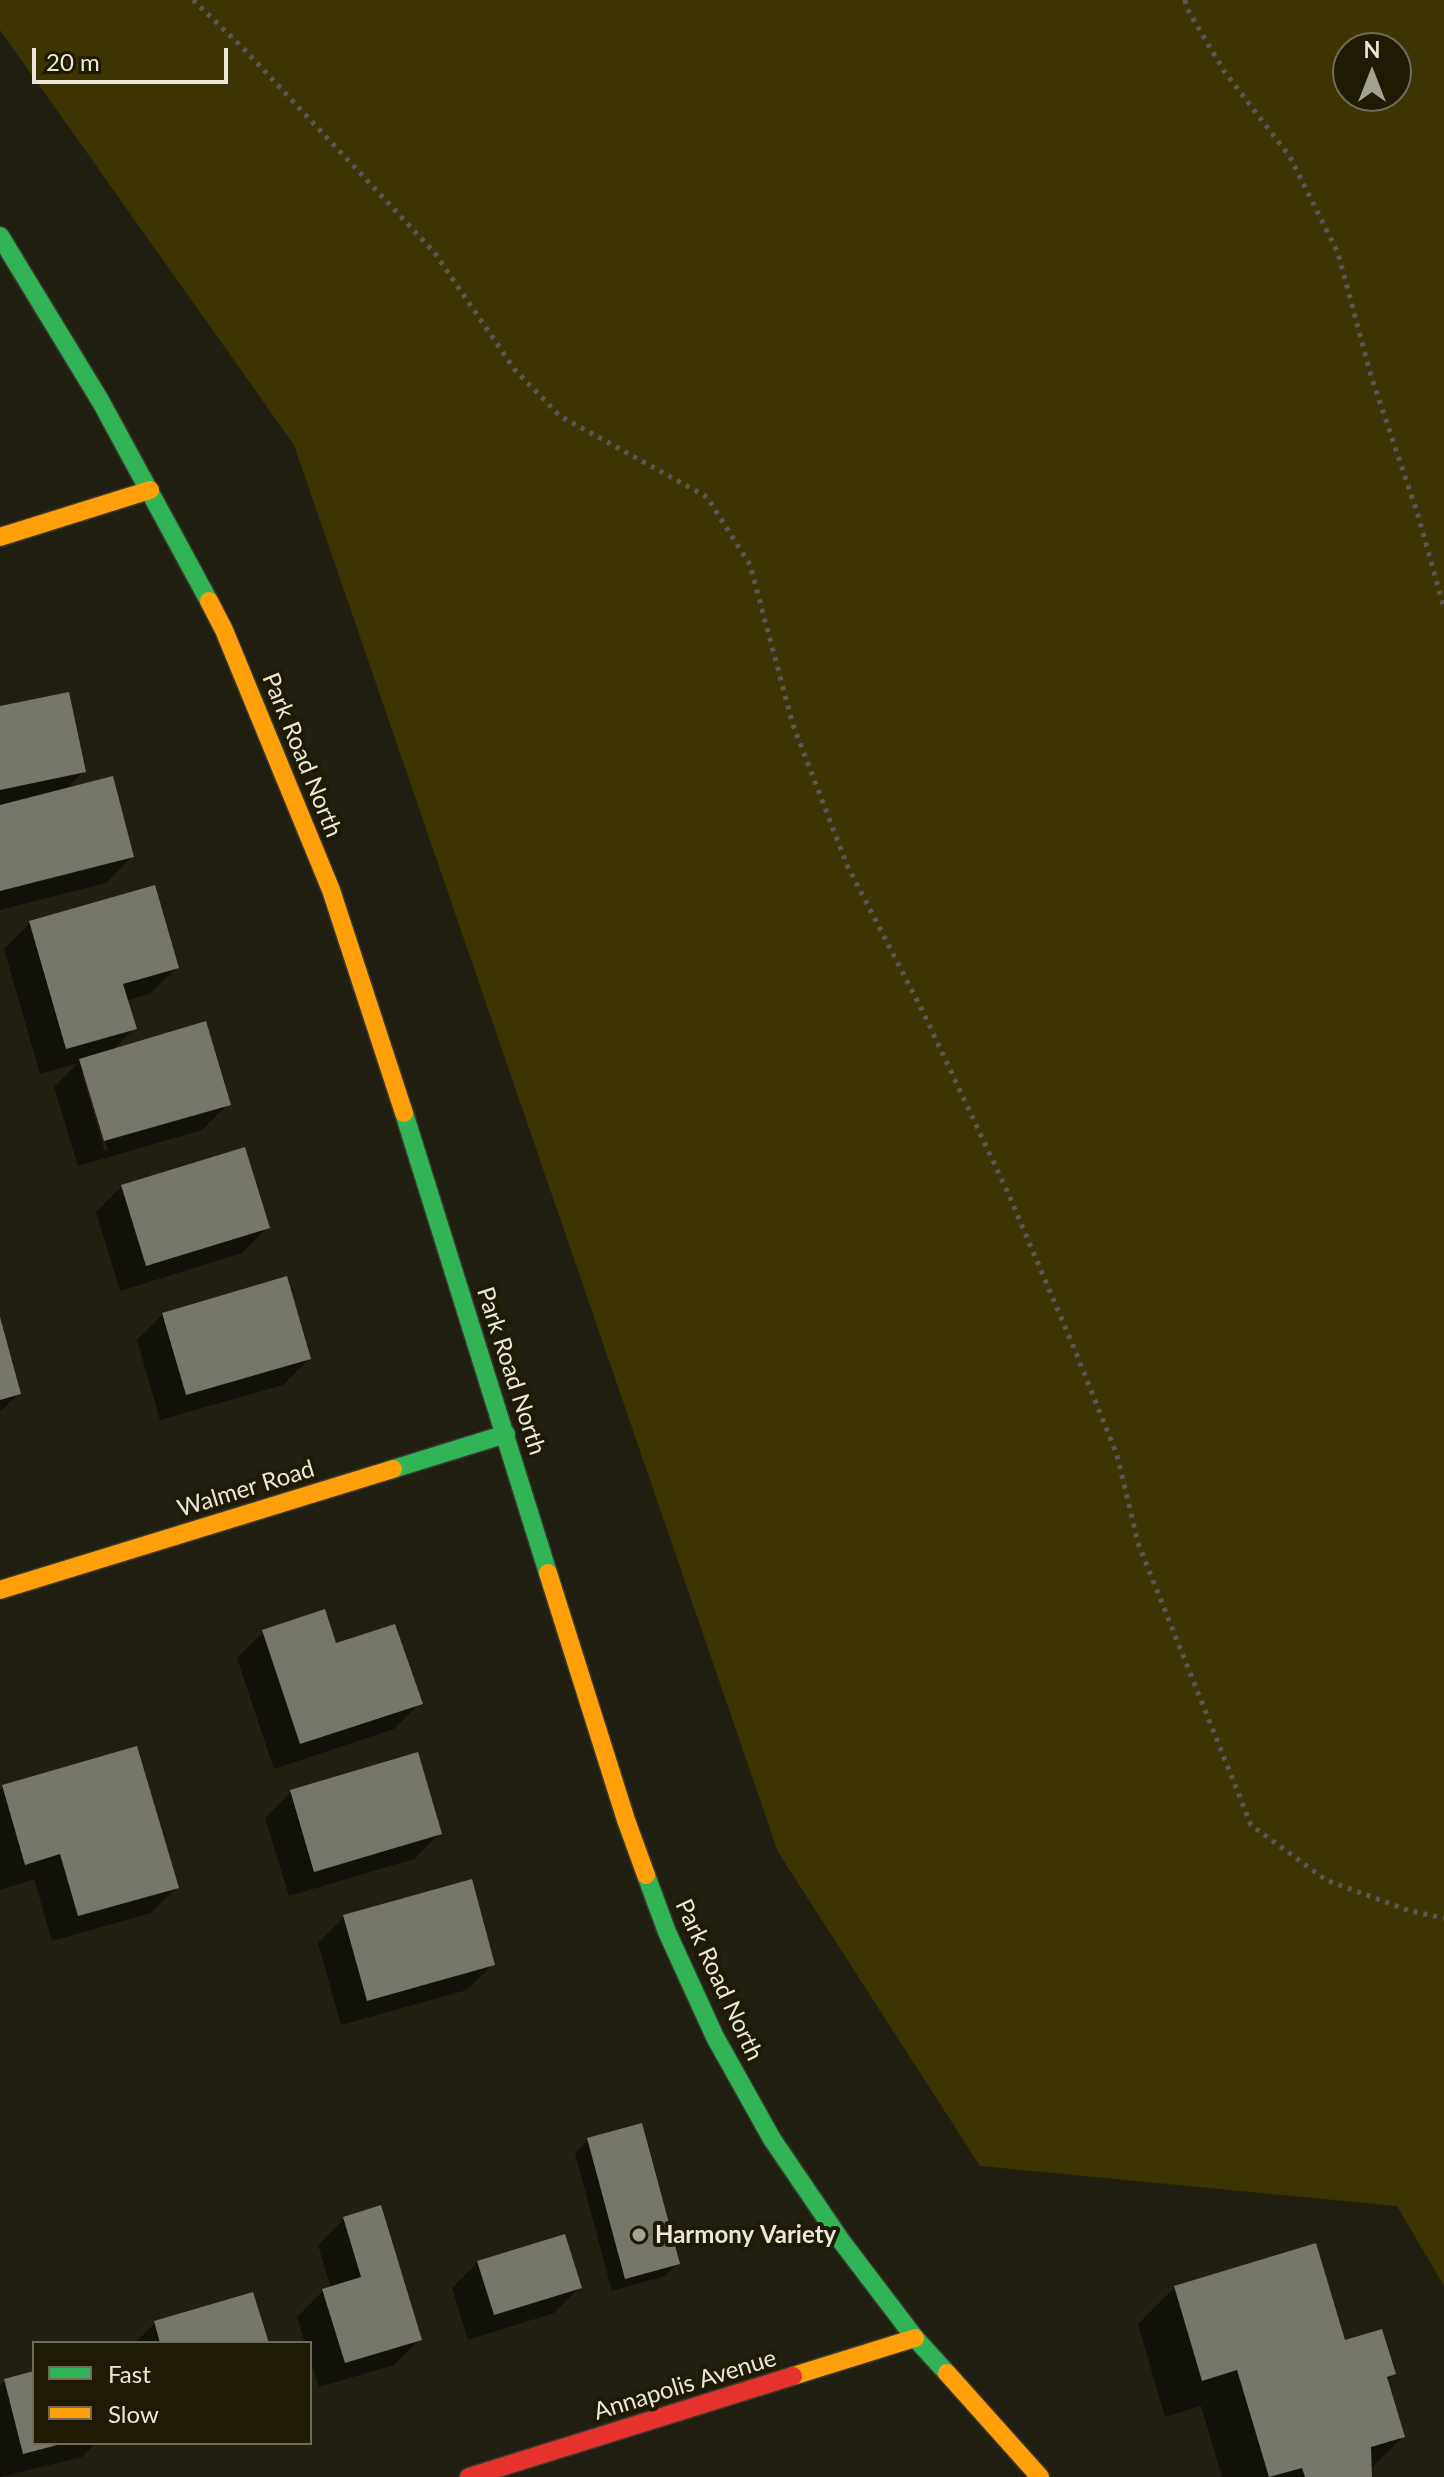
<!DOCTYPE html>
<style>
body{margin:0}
#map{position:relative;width:1444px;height:2477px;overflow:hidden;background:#211f11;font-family:Lato,sans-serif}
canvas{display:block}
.legend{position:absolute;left:32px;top:2341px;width:280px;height:104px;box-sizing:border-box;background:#1e1a03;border:2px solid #706c59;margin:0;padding:10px 14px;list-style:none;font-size:24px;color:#eae7d9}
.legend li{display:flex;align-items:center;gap:16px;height:40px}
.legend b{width:40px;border:2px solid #706c59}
.north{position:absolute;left:1332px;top:32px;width:80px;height:80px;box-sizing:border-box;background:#1e1a03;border:2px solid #706c59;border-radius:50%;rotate:0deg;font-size:22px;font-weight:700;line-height:32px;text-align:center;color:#eae7d9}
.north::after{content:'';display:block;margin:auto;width:28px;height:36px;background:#a4a193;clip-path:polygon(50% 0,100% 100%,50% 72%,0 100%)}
.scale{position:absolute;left:32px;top:48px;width:196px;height:36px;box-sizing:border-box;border:4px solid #eae7d9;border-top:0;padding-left:10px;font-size:24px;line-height:28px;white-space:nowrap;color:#eae7d9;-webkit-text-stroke:6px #1e1a03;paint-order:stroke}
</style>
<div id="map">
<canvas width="1444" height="2477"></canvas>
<ul class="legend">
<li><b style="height:10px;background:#30b455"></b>Fast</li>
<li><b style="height:10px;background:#ff9f0a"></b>Slow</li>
</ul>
<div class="north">N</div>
<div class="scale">20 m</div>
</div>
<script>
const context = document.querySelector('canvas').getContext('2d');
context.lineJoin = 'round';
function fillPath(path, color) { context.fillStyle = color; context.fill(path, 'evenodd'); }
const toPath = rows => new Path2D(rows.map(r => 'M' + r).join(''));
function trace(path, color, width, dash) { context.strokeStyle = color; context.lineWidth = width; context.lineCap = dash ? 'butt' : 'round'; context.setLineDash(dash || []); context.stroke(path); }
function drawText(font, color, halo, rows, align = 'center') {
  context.font = font + ' Lato,sans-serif'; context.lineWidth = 8; context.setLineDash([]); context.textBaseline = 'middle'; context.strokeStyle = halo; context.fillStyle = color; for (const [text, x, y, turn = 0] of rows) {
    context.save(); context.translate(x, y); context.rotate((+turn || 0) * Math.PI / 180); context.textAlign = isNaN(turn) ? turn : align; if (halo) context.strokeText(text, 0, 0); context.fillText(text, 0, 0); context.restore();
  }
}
fillPath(toPath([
 [0,0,1444,0,1444,2286,1397,2206,980,2166,778,1852,294,445,0,30],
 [1348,48,1396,48,1396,96,1348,96]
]), '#3c3502');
fillPath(toPath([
 [0,708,84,771,64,791,132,857,106,883,0,910],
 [153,887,177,967,151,993,126,1001,134,1028,111,1052,228,1104,202,1130,78,1166,54,1087,78,1063,40,1074,4,949,30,923],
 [82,1074,86,1074,108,1150,105,1152],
 [122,1186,268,1227,242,1253,120,1291,96,1212],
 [163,1314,309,1359,283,1385,160,1420,137,1340],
 [0,1321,19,1393,0,1412],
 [263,1632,334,1646,420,1703,394,1729,274,1769,237,1658],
 [3,1787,177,1887,151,1913,52,1941,34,1879,0,1890,0,1790],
 [291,1792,440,1833,414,1859,289,1896,265,1818],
 [344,1917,493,1964,467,1990,341,2025,318,1943],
 [588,2140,678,2263,665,2276,612,2291,575,2153],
 [344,2219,420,2339,394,2365,319,2387,310,2358,310,2343,305,2343,297,2317,323,2291,331,2288,318,2245],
 [478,2262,580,2287,554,2313,468,2340,452,2288],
 [1175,2287,1344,2342,1393,2374,1386,2381,1403,2437,1369,2470,1370,2477,1222,2477,1201,2406,1165,2417,1138,2324],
 [155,2323,267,2343,135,2343],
 [34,2373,34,2443,96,2443,82,2457,0,2477,0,2386,5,2381]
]), '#0007');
fillPath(toPath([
 [69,692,86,772,0,790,0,706],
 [113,776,134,857,0,891,0,805],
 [155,885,179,968,123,984,137,1029,66,1049,29,921],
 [206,1021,231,1105,104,1141,79,1059],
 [245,1147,270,1228,146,1266,121,1185],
 [287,1276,311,1359,186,1395,162,1313],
 [0,1317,21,1394,0,1400],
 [325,1609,336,1643,395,1624,423,1704,300,1744,262,1630],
 [137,1746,179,1888,78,1916,60,1854,25,1865,2,1785],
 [418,1752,442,1834,314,1872,290,1790],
 [472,1879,495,1965,367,2001,343,1915],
 [642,2123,680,2264,625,2279,587,2138],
 [381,2205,422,2340,345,2363,322,2289,361,2277,343,2217],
 [565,2234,582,2288,494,2315,477,2261],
 [1316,2243,1345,2340,1382,2329,1396,2374,1387,2377,1405,2437,1371,2447,1372,2477,1305,2477,1302,2468,1269,2477,1237,2370,1202,2381,1174,2286],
 [253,2292,269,2343,160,2343,154,2321],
 [34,2371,34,2443,61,2444,23,2454,4,2379]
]), '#77766a');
const fast = toPath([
 [0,236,101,402,209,601],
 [404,1113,548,1573],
 [393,1469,506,1434],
 [646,1875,667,1932,715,2037,772,2139,842,2242,915,2338,947,2373]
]);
const slow = toPath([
 [0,537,150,490],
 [209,601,224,630,331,890,404,1113],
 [548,1573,626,1820,646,1875],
 [0,1590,393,1469],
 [947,2373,1040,2477],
 [793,2376,915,2338]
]);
const jam = toPath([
 [469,2477,793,2376]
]);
trace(fast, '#3b3a2f', 21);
trace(slow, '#3b3a2f', 21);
trace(jam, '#3b3a2f', 21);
trace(toPath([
 [193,0,242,47,434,252,515,370,560,416,707,497,750,565,793,725,847,865,923,1012,1008,1193,1074,1348,1117,1455,1138,1543,1251,1825,1326,1880,1410,1911,1444,1918],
 [1185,0,1186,7,1224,71,1290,157,1338,253,1371,376,1417,512,1444,608]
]), '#5c5456', 5, [4, 6]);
trace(fast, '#30b455', 18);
trace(slow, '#ff9f0a', 18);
trace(jam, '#e5322d', 18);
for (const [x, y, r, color] of [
 [639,2235,8,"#a4a193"]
]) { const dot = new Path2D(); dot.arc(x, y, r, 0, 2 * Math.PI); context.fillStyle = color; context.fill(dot); trace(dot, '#1e1a03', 3); }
drawText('24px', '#eae7d9', '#1e1a03', [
 ["Park Road North",302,755,68],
 ["Park Road North",511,1371,72],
 ["Walmer Road",246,1489,-17],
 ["Park Road North",719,1980,65],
 ["Annapolis Avenue",685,2385,-17]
]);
drawText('bold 24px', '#eae7d9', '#1e1a03', [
 ["Harmony Variety",655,2235]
], 'left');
</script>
